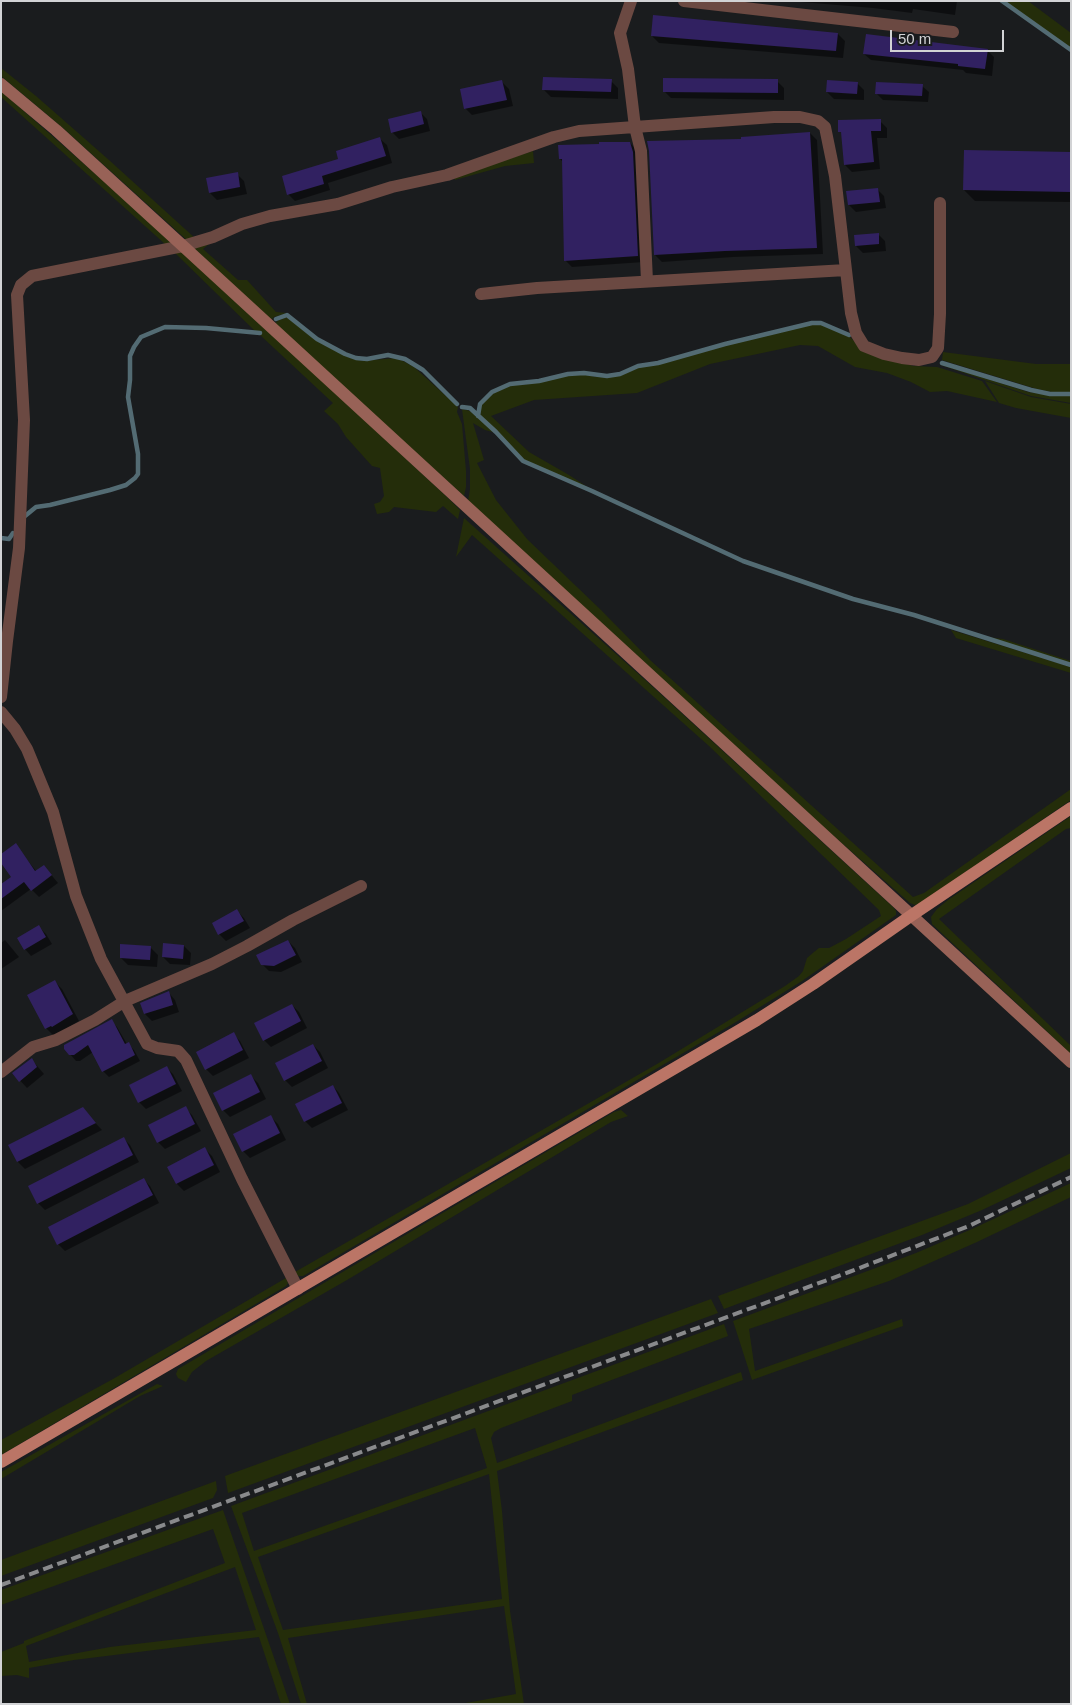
<!DOCTYPE html>
<style>
body{margin:0}
#map{position:relative;width:1072px;height:1705px;overflow:hidden;background:#1a1c1e;font-family:Helvetica,sans-serif}
canvas{display:block}
.frame{position:absolute;inset:0;border:2px solid #d2d3d5;pointer-events:none}
.scale{position:absolute;left:890px;top:30px;width:114px;height:22px;box-sizing:border-box;border:2px solid #d2d3d5;border-top:0;padding-left:6px;font-size:15px;line-height:18px;white-space:nowrap;color:#d2d3d5;-webkit-text-stroke:4px #1a1c1e;paint-order:stroke}
</style>
<div id="map">
<canvas width="1072" height="1705"></canvas>
<div class="frame"></div>
<div class="scale">50 m</div>
</div>
<script>
const context = document.querySelector('canvas').getContext('2d');
context.lineJoin = 'round';
function fillPath(path, color) { context.fillStyle = color; context.fill(path, 'evenodd'); }
const toPath = rows => new Path2D(rows.map(r => 'M' + r).join(''));
function trace(path, color, width, dash) { context.strokeStyle = color; context.lineWidth = width; context.lineCap = dash ? 'butt' : 'round'; context.setLineDash(dash || []); context.stroke(path); }
fillPath(toPath([
 [1003,1,1028,1,1071,33,1071,49],
 [1,68,36,96,109,160,196,239,189,242,63,128,1,76],
 [1,91,174,243,165,244,1,97],
 [533,151,534,163,505,166,455,180,454,176],
 [215,239,203,249,238,280,247,280,276,312,287,313,274,317,271,320,192,246],
 [182,250,448,498,460,510,458,519,443,506,436,512,394,507,389,512,377,514,374,504,380,502,384,496,380,468,372,466,346,437,338,424,324,411,333,403,260,335,261,332,256,332,174,252],
 [288,317,317,340,348,357,363,361,396,358,405,362,414,367,458,407,457,412,462,424,466,471,466,487,464,496,274,324,279,320],
 [812,323,821,324,849,336,861,348,913,366,937,367,982,381,997,402,947,391,930,392,911,382,887,373,855,367,818,346,800,345,710,364,637,393,534,400,491,416,529,452,569,475,592,490,523,460,497,431,480,416,481,405,485,400,500,388,510,385,522,385,539,382,568,374,584,374,596,377,607,377,621,374,638,367,658,363,726,344],
 [943,352,1036,364,1071,364,1071,392,1052,392,1037,389,942,360],
 [941,364,1028,392,1050,395,1071,395,1071,403,1031,396,941,365],
 [985,381,1031,397,1071,404,1071,418,1016,408,999,403],
 [462,409,470,411,496,433,485,430,473,423,484,460,477,463,496,500,527,539,601,610,650,660,913,897,924,893,1071,789,1071,800,920,903,915,905,910,903,737,751,468,501,470,489,470,469],
 [464,518,654,688,893,907,896,911,896,915,802,981,736,1022,303,1276,298,1276,295,1272,657,1064,785,986,799,976,803,971,807,958,814,952,819,948,829,948,846,939,881,916,879,910,709,746,472,535,456,557],
 [951,630,1071,667,1071,673,956,638],
 [980,636,1003,639,1071,661,1071,664],
 [1071,816,1071,828,1066,829,939,919,1071,1046,1071,1054,932,924,931,917,937,909,948,900],
 [621,1110,628,1116,611,1122,347,1280,206,1361,192,1372,186,1382,178,1378,176,1374,178,1369,614,1112],
 [1071,1153,1071,1168,982,1210,922,1235,724,1309,718,1296,968,1204],
 [1071,1183,1071,1197,977,1242,889,1281,749,1329,755,1371,902,1319,903,1326,752,1380,733,1321,916,1253,972,1229],
 [286,1278,288,1283,286,1286,1,1455,1,1440,113,1379],
 [711,1299,718,1313,228,1493,225,1476],
 [724,1324,728,1336,572,1395,572,1401,501,1428,494,1432,491,1438,497,1463,741,1372,743,1380,497,1471,502,1511,510,1611,524,1704,460,1704,516,1694,504,1606,288,1638,307,1704,301,1704,278,1633,231,1506],
 [475,1428,487,1468,254,1551,242,1513],
 [489,1474,502,1599,283,1630,258,1557],
 [157,1384,163,1386,140,1396,1,1479,1,1472],
 [216,1481,217,1490,213,1498,1,1576,1,1560],
 [223,1510,290,1704,281,1704,259,1637,74,1660,29,1668,29,1678,17,1675,1,1676,1,1652,24,1643,24,1641,225,1563,213,1529,1,1605,1,1590],
 [235,1567,256,1630,110,1647,29,1662,26,1646]
]), '#242d0a');
fillPath(toPath([
 [789,1,957,1,955,15,913,9,912,13,873,8],
 [838,34,845,41,843,58,659,43,652,36],
 [987,50,994,57,992,76,966,73,963,70,871,60,864,54],
 [611,81,618,88,618,99,551,97,544,90],
 [777,81,784,88,784,100,671,98,664,91],
 [502,82,509,89,513,106,472,115,465,108],
 [857,83,864,90,864,100,834,99,827,92],
 [922,86,929,92,928,102,883,100,876,93],
 [420,112,427,119,430,131,399,139,392,132],
 [880,121,887,128,887,138,877,138,880,169,852,172,845,165,842,134,840,131],
 [810,133,817,140,823,254,733,257,662,262,655,255,742,140],
 [380,139,387,145,392,163,328,183,330,190,295,201,288,194,340,160],
 [630,143,637,150,644,262,572,267,565,260,563,162,560,159],
 [1071,154,1071,202,975,201,964,190],
 [237,174,244,181,247,194,217,200,210,193],
 [877,189,884,196,886,208,856,212,849,205],
 [878,234,885,241,886,251,863,253,856,246],
 [15,845,37,872,44,866,58,883,39,897,31,889,1,911,1,886,13,877],
 [237,911,244,918,250,928,226,941,219,934],
 [39,927,46,934,52,944,31,956,25,949],
 [5,940,19,957,1,969,1,943],
 [288,941,295,948,302,962,281,972,269,971,262,964],
 [184,946,191,953,190,965,170,964,163,957],
 [151,948,158,955,157,967,128,965,121,958],
 [55,982,62,989,79,1021,59,1033,53,1035,46,1028],
 [169,993,175,1000,179,1012,152,1021,145,1014,142,1004],
 [292,1005,299,1012,307,1028,271,1047,264,1040],
 [111,1021,117,1027,127,1044,128,1044,134,1050,140,1061,109,1077,103,1071,93,1052,80,1061,76,1061,70,1054],
 [233,1034,240,1041,249,1058,213,1076,206,1069],
 [313,1045,320,1052,328,1068,292,1087,285,1080],
 [32,1060,44,1074,27,1088,14,1074],
 [166,1067,173,1074,182,1091,146,1109,139,1102],
 [251,1076,258,1083,266,1099,230,1117,223,1110,215,1094],
 [333,1086,339,1093,348,1110,312,1128,305,1121],
 [185,1108,192,1115,201,1131,165,1149,158,1142],
 [87,1114,102,1130,25,1169,18,1162,10,1145],
 [271,1117,278,1124,286,1140,250,1158,243,1151],
 [123,1138,130,1145,139,1162,45,1210,38,1203],
 [205,1149,212,1156,220,1172,184,1191,177,1184,169,1167],
 [143,1179,150,1186,159,1203,65,1251,58,1244]
]), '#0007');
trace(toPath([
 [1002,1,1071,50],
 [276,319,287,315,317,339,345,354,356,358,367,359,388,355,405,359,423,370,457,404],
 [942,363,1031,390,1050,394,1071,394],
 [462,407,470,408,496,432,523,461,592,491,743,561,853,599,914,615,1071,665],
 [478,416,480,404,492,392,510,384,539,381,568,374,584,373,607,376,620,374,638,366,658,363,725,344,812,323,821,323,849,335],
 [25,516,36,507,50,505,110,490,126,485,135,478,138,474,138,454,128,397,130,380,130,356,134,347,141,337,165,327,206,328,260,333],
 [1,538,9,539,13,533]
]), '#536b73', 4.5);
fillPath(toPath([
 [653,15,838,33,836,51,651,36],
 [866,34,988,49,985,69,958,66,958,64,863,54],
 [543,77,612,79,611,92,542,90],
 [663,78,778,79,778,93,663,92],
 [502,80,507,100,464,109,460,89],
 [827,80,858,82,857,94,826,92],
 [876,82,923,84,922,96,875,94],
 [421,111,424,124,391,133,388,119],
 [881,119,881,131,871,131,874,162,844,165,841,132,838,132,838,120],
 [810,132,817,248,725,251,654,255,649,151,647,141,741,139,741,137],
 [380,137,386,156,322,176,324,184,287,195,282,176,338,159,336,151],
 [599,142,630,142,633,152,638,256,564,261,562,159,559,159,558,145,599,144],
 [964,150,1071,152,1071,192,963,190],
 [238,172,240,187,209,193,206,178],
 [878,188,880,202,848,205,846,191],
 [879,233,879,244,855,246,854,235],
 [16,843,35,871,44,865,52,875,31,891,24,882,1,899,1,884,11,877,1,863,1,854],
 [237,909,244,921,218,935,212,923],
 [39,925,46,937,24,950,17,938],
 [288,940,296,955,274,966,261,965,256,955],
 [163,943,184,945,183,959,162,957],
 [120,944,151,946,150,960,120,958],
 [55,980,73,1014,52,1027,51,1026,45,1029,27,995],
 [169,991,173,1005,144,1014,140,1003],
 [292,1004,301,1021,263,1041,254,1023],
 [112,1019,125,1044,129,1042,135,1055,102,1072,88,1045,74,1055,69,1055,64,1049,64,1045],
 [234,1032,243,1050,205,1070,196,1052],
 [313,1044,322,1061,284,1081,275,1063],
 [32,1058,37,1067,19,1082,12,1073],
 [167,1066,176,1084,138,1103,129,1085],
 [251,1074,260,1092,222,1111,213,1093],
 [333,1085,342,1103,304,1122,295,1104],
 [186,1106,195,1124,157,1143,148,1125],
 [83,1107,96,1123,17,1162,8,1145],
 [271,1115,280,1133,242,1152,233,1134],
 [124,1137,133,1155,37,1204,28,1186],
 [205,1147,214,1165,176,1184,167,1167],
 [144,1178,153,1195,57,1245,48,1227]
]), '#312161');
trace(toPath([
 [631,1,620,33,628,69,635,127,641,151,647,281],
 [684,1,953,32],
 [481,294,537,288,846,270],
 [1,697,7,641,19,548,24,420,17,295,21,285,32,276,183,246,213,237,242,224,270,216,338,204,392,187,447,175,554,137,579,131,774,117,800,117,818,121,825,127,835,176,851,313,856,333,864,346,884,354,902,358,919,360,932,357,938,348,940,314,940,203],
 [1,712,15,729,27,749,53,812,76,896,101,959,147,1044,157,1048,178,1051,186,1060,242,1179,298,1289],
 [1,1072,33,1047,56,1040,95,1020,125,1001,212,964,247,946,293,920,361,886]
]), '#6b4942', 12);
trace(toPath([
 [1,84,56,130,183,246,1071,1062]
]), '#986257', 12);
trace(toPath([
 [1,1462,757,1020,813,984,912,915,1071,808]
]), '#bb7566', 12);
trace(toPath([
 [1,1585,849,1272,969,1226,1071,1177]
]), '#898a8c', 4, [10, 5]);
</script>
